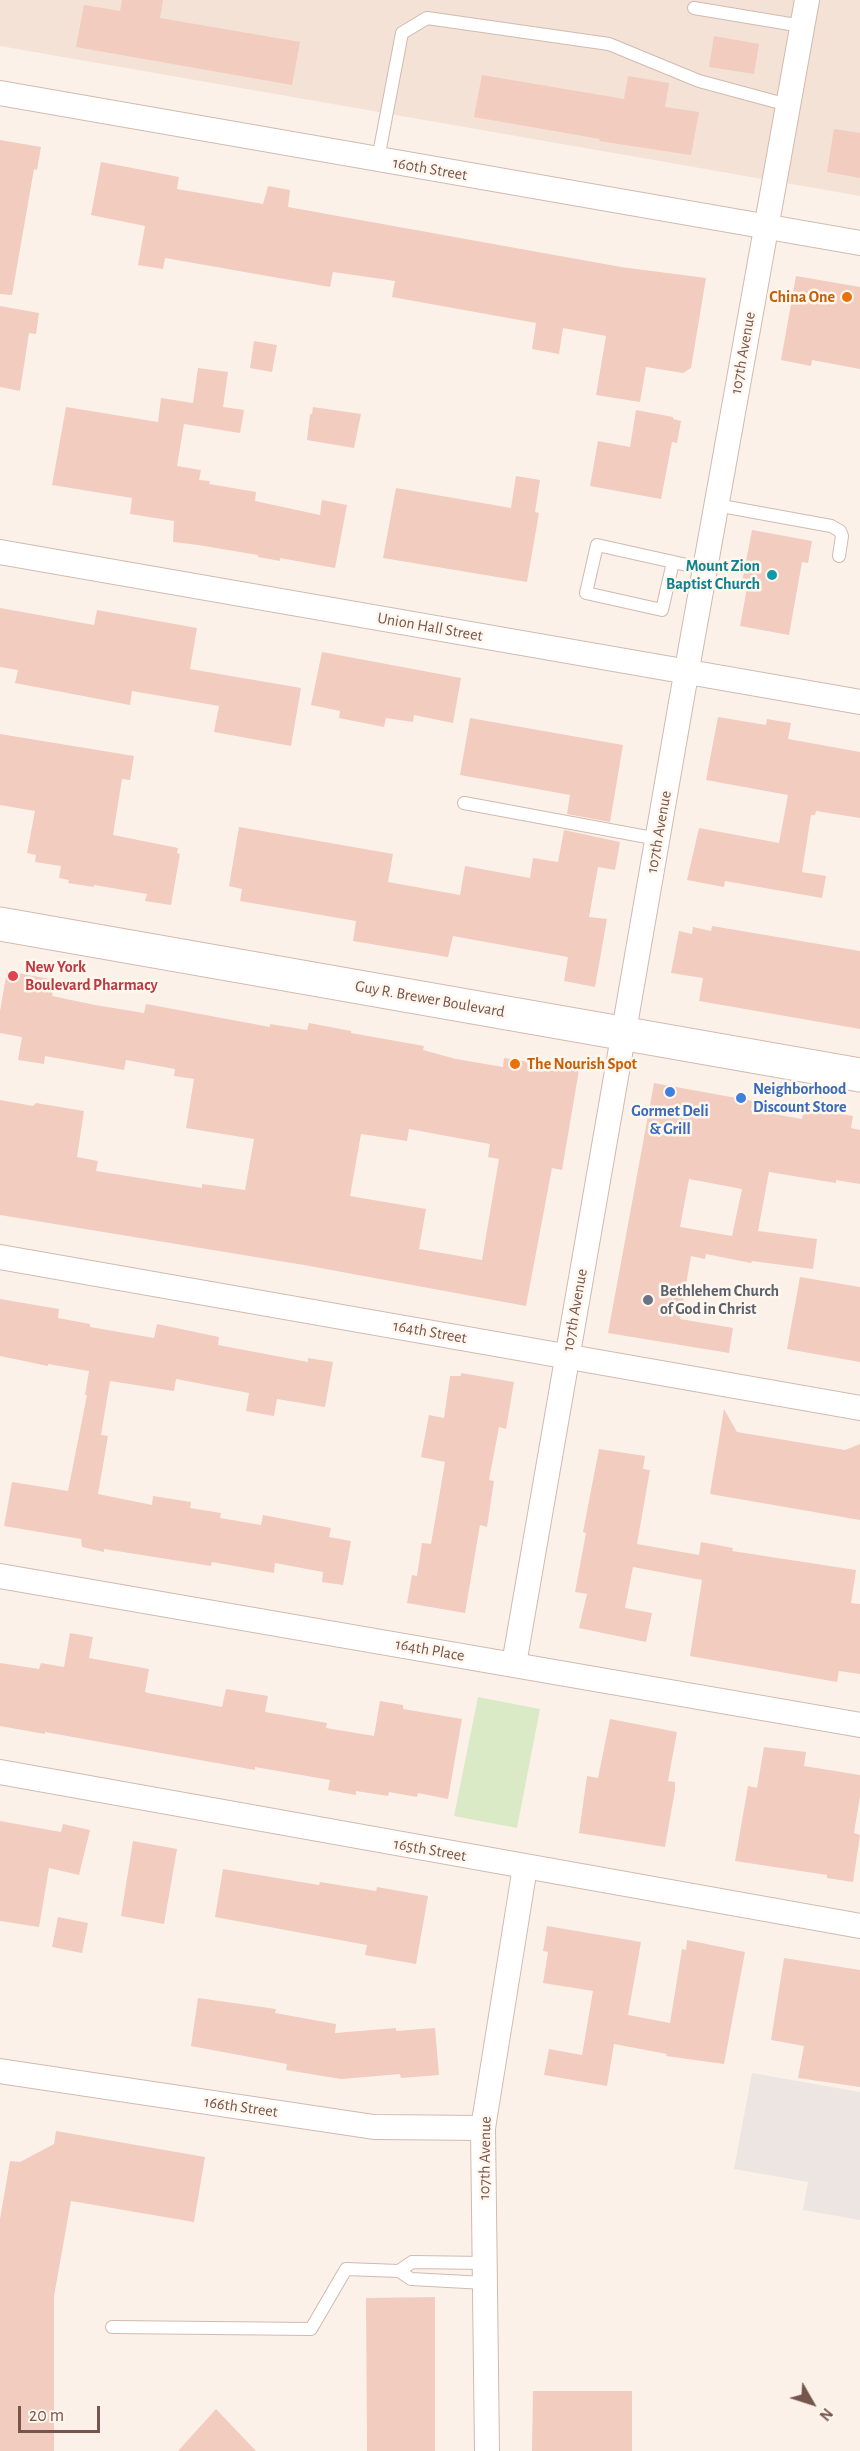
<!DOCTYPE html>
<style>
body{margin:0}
#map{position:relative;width:860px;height:2451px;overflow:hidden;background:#fcf1e8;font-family:"Alegreya Sans",sans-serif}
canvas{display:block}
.north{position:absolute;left:782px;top:2373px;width:60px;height:60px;-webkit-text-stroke:4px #fff6ee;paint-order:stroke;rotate:129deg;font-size:16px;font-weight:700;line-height:24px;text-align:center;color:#76554c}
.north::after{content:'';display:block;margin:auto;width:21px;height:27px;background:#76554c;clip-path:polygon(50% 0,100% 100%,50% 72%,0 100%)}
.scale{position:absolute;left:18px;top:2406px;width:82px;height:27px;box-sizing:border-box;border:3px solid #76554c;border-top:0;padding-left:8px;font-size:18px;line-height:21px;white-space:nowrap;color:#76554c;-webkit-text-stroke:4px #fff6ee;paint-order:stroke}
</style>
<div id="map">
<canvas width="860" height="2451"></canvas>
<div class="north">N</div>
<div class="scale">20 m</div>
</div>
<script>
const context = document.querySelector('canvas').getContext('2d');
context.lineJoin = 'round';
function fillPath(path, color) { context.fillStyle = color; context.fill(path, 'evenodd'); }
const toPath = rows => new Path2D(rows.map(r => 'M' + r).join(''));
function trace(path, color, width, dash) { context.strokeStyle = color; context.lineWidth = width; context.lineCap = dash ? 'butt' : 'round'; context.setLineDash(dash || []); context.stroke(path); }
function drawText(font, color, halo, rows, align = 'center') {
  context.font = font + ' "Alegreya Sans",sans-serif'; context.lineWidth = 5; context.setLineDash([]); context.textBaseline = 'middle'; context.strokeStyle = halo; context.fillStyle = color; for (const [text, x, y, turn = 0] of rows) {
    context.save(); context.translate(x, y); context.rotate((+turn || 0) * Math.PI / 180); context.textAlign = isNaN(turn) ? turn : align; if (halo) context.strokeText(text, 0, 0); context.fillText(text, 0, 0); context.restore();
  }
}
fillPath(toPath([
 [0,0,860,0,860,196,0,46]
]), '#f4e2d6');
fillPath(toPath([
 [752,2073,860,2092,860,2220,803,2210,808,2182,734,2169]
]), '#ede5e1');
fillPath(toPath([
 [478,1697,540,1709,517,1828,454,1816]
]), '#daeac6');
fillPath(toPath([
 [122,0,163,0,160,18,300,42,292,85,76,47,84,5,120,11],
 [714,36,759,44,754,74,709,67],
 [482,75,624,99,628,76,669,83,665,107,699,112,691,155,599,141,600,139,474,117],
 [834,129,860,133,860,178,827,172],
 [0,140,41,147,37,170,34,169,12,295,0,294],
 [101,162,179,177,177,189,263,204,268,186,290,190,288,207,621,267,706,278,691,368,683,373,646,367,640,402,596,395,606,336,563,328,559,354,532,349,536,323,392,297,395,281,333,272,330,287,165,258,163,269,138,265,145,226,91,215],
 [796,276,860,287,860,369,812,360,811,366,781,360],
 [0,306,39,313,36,334,29,333,20,391,0,387],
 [254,341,277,345,272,372,250,368],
 [198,368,228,372,223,407,244,410,240,433,184,424,177,466,201,470,199,480,210,481,209,484,256,492,255,501,320,515,322,500,347,505,335,568,280,558,280,561,258,557,258,555,198,545,173,542,174,521,130,514,132,498,52,485,66,407,158,422,161,398,193,403],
 [313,407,361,414,354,448,307,440,310,414,312,414],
 [636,410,673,417,673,419,681,421,677,443,672,442,661,499,590,486,598,441,630,447],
 [516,476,540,480,535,512,539,513,527,582,383,558,396,488,511,508],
 [752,530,812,541,808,563,802,562,789,635,740,626,747,588,741,587],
 [0,608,94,625,97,610,197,628,190,669,301,688,291,746,214,732,219,706,132,691,130,705,15,683,18,670,0,667],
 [322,652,461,678,453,723,414,715,413,722,386,718,384,727,339,718,340,711,311,705],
 [718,717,766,725,767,719,791,723,788,739,860,752,860,818,816,811,815,815,811,815,802,872,826,876,822,898,725,881,724,887,687,880,699,828,779,843,788,795,706,780],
 [470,718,623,745,610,822,567,814,570,795,460,775],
 [0,734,134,756,130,780,122,779,113,835,178,848,177,853,180,854,171,905,145,901,147,894,94,885,94,887,68,883,69,880,59,878,61,866,35,862,36,855,27,853,35,811,0,805],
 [239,827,393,854,388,882,460,895,465,866,530,878,533,858,558,862,564,830,620,842,615,870,598,867,589,917,607,919,595,987,564,981,568,957,453,936,448,957,353,941,356,921,240,901,242,889,229,886],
 [712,926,860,951,860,1029,699,1001,703,978,671,973,679,931,692,934,693,927,711,931],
 [7,971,55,980,52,996,95,1005,144,1013,146,1004,270,1027,270,1024,307,1030,309,1023,351,1031,351,1033,424,1046,423,1050,456,1059,503,1067,504,1058,579,1070,562,1170,552,1168,526,1306,304,1265,0,1215,0,1100,33,1106,36,1103,84,1111,77,1157,98,1161,96,1171,202,1188,202,1184,245,1190,254,1139,186,1128,194,1079,174,1076,175,1069,126,1060,124,1070,45,1056,44,1064,18,1060,22,1037,0,1033,0,1011],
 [409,1129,490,1144,488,1157,499,1159,482,1260,419,1249,426,1209,350,1196,361,1134,407,1141],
 [654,1083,753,1101,751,1110,802,1119,804,1107,853,1116,851,1128,860,1130,860,1184,836,1180,836,1183,769,1172,758,1231,817,1239,813,1269,752,1261,751,1263,706,1254,705,1259,691,1256,680,1319,733,1328,729,1353,608,1333],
 [689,1179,742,1189,732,1236,680,1227],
 [800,1277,860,1287,860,1362,787,1349],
 [0,1299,59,1309,58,1318,90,1324,90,1327,154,1338,157,1324,219,1337,218,1345,308,1362,308,1358,333,1362,325,1407,277,1399,274,1416,246,1411,249,1393,176,1379,174,1391,110,1381,101,1435,108,1436,98,1494,152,1505,153,1496,191,1502,190,1508,221,1513,220,1518,261,1525,263,1515,331,1528,329,1537,351,1541,343,1585,322,1582,323,1572,275,1563,274,1573,212,1562,211,1566,104,1549,104,1552,82,1547,81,1539,4,1526,12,1482,68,1491,87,1395,85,1395,89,1371,48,1364,48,1366,0,1356],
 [461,1373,514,1382,506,1429,499,1427,489,1480,494,1481,487,1527,480,1525,465,1613,407,1603,412,1575,417,1576,422,1543,431,1544,445,1462,421,1457,429,1415,444,1418,450,1376,461,1376],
 [724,1409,737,1432,845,1450,860,1444,860,1520,710,1494],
 [599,1449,645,1456,643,1469,650,1470,637,1544,699,1555,701,1542,733,1548,732,1551,856,1570,851,1603,860,1604,860,1674,839,1671,837,1682,690,1656,702,1580,633,1567,625,1608,652,1613,646,1642,579,1628,587,1594,575,1592,586,1533,583,1532],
 [70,1633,93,1637,89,1658,149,1669,145,1692,148,1693,222,1707,226,1689,268,1696,265,1712,327,1723,326,1728,374,1736,380,1701,403,1705,403,1709,462,1719,448,1799,418,1793,417,1797,389,1792,388,1796,356,1791,356,1795,328,1790,330,1780,255,1767,255,1770,45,1732,45,1734,0,1726,0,1663,39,1669,41,1663,64,1667],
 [610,1719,677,1732,668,1781,675,1782,675,1790,665,1847,579,1833,587,1776,598,1778],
 [764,1747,806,1752,804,1766,860,1775,860,1796,854,1833,860,1835,853,1882,827,1878,827,1875,735,1861,748,1786,757,1788],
 [0,1821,61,1832,63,1824,90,1830,79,1875,49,1868,39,1927,0,1921],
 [133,1841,177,1849,164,1924,121,1916],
 [223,1869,319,1885,320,1882,376,1891,377,1887,428,1896,416,1964,365,1955,367,1945,215,1917],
 [58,1917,88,1923,82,1953,52,1947],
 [547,1926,641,1942,628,2015,670,2023,682,1949,686,1950,687,1940,745,1952,724,2064,666,2056,667,2054,614,2044,607,2086,544,2075,549,2049,582,2055,593,1991,543,1983,548,1952,543,1951],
 [784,1958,860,1970,860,2087,798,2078,804,2046,771,2040],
 [198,1998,276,2009,275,2013,336,2024,335,2033,396,2028,396,2031,435,2028,439,2075,401,2078,400,2074,341,2079,286,2070,287,2064,191,2046],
 [56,2131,205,2157,194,2222,71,2201,54,2296,54,2451,0,2451,0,2219,10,2161,20,2162,54,2144],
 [435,2297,435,2451,367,2451,366,2298],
 [533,2391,632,2391,632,2451,532,2451],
 [216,2409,256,2451,178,2451]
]), '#f2ccbf');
const service = toPath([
 [694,8,802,26],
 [378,159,402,33,427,18,609,44,699,81,788,105],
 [716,505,831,526,840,531,842,536,839,556],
 [673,562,662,610,586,593,597,545,705,569],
 [464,803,658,839],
 [399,2271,412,2262,485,2263],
 [112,2327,311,2329,346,2269,399,2271,411,2279,485,2283]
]);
const minor = toPath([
 [0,93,860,243],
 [0,552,860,702],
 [0,1257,860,1408],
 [0,1576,860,1725],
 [514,1664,682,697,807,0],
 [0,1772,860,1926],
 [0,2071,374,2127,483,2128],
 [487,2451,483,2128,525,1867]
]);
const secondary = toPath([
 [0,924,860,1075]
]);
trace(service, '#d0bab0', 14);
trace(minor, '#d0bab0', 26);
trace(secondary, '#d3b9ae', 35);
trace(service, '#fff', 12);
trace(minor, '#fff', 24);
trace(secondary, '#fff', 33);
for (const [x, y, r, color] of [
 [847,297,6,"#e8710a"],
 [772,575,6,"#0f9aa8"],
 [13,976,6,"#e0444e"],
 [515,1064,6,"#e8710a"],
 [670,1092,6,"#3f7fe0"],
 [741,1098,6,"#3f7fe0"],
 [648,1300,6,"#6b7280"]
]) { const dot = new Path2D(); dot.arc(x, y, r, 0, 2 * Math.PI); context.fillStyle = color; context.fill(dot); trace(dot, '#fff6ee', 2); }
drawText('16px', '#76554c', '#fff6ee', [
 ["160th Street",430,169,10],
 ["107th Avenue",743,353,-80],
 ["Union Hall Street",430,627,10],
 ["107th Avenue",659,832,-80],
 ["Guy R. Brewer Boulevard",430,999,10],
 ["107th Avenue",575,1310,-80],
 ["164th Street",430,1332,10],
 ["164th Place",430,1650,10],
 ["165th Street",430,1850,10],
 ["166th Street",241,2107,8],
 ["107th Avenue",485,2158,-89]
]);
drawText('bold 16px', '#c56008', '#fff6ee', [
 ["China One",835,297],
 ["The Nourish Spot",527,1064,"left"]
], 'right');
drawText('bold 16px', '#0d838f', '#fff6ee', [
 ["Mount Zion",760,566],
 ["Baptist Church",760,584]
], 'right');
drawText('bold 16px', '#be3a42', '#fff6ee', [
 ["New York",25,967],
 ["Boulevard Pharmacy",25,985]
], 'left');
drawText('bold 16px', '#366cbe', '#fff6ee', [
 ["Neighborhood",753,1089],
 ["Discount Store",753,1107],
 ["Gormet Deli",670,1111,"center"],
 ["& Grill",670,1129,"center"]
], 'left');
drawText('bold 16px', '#5b616d', '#fff6ee', [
 ["Bethlehem Church",660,1291],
 ["of God in Christ",660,1309]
], 'left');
</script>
